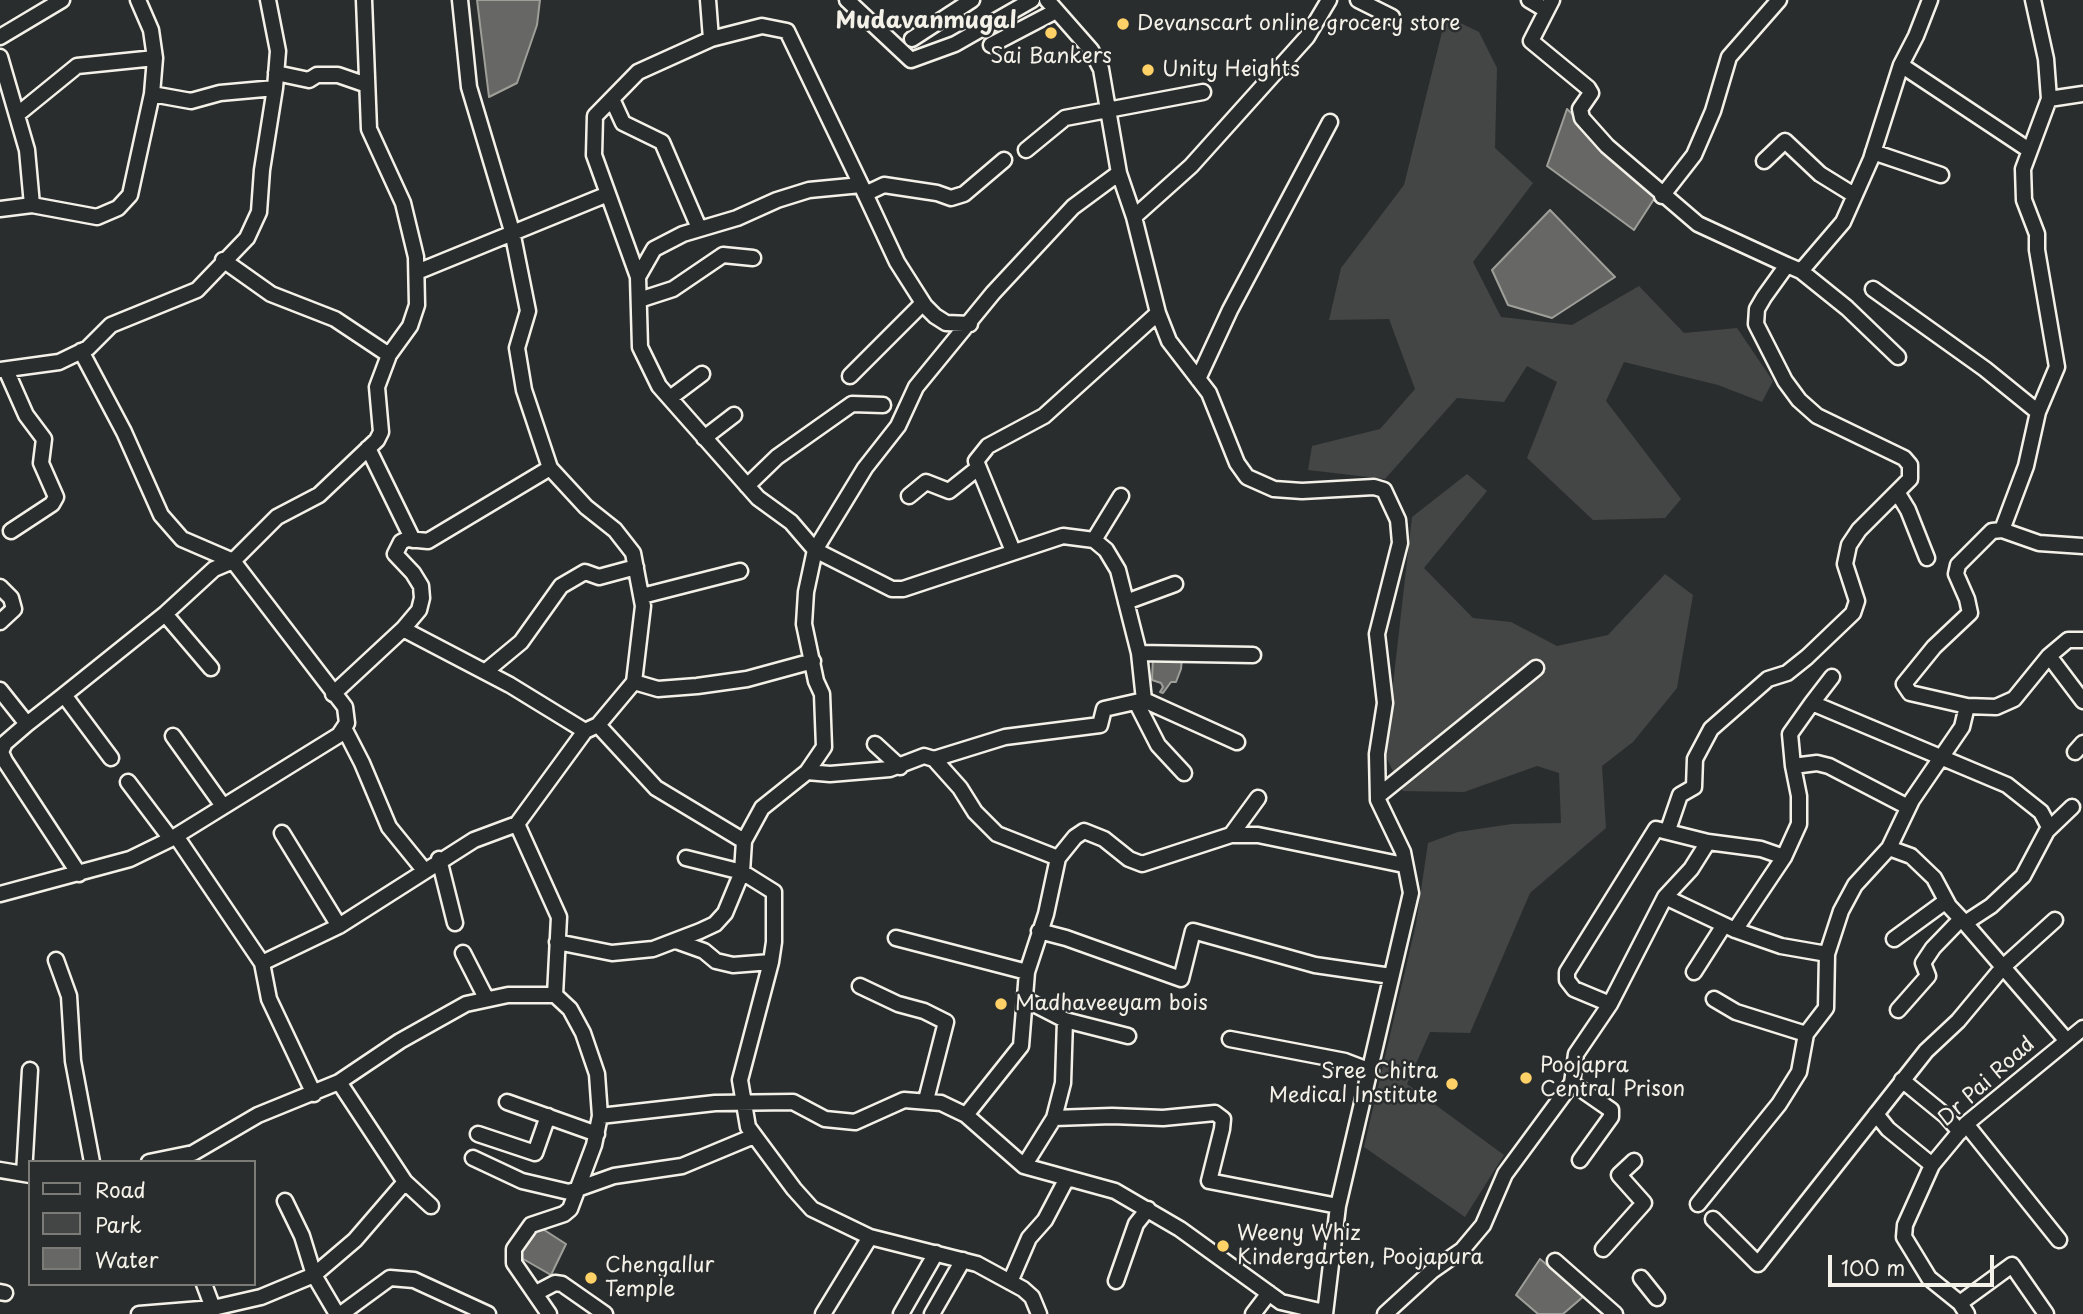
<!DOCTYPE html>
<style>
body{margin:0}
#map{position:relative;width:2083px;height:1314px;overflow:hidden;background:#2a2d2e;font-family:"Playpen Sans",sans-serif}
canvas{display:block}
.legend{position:absolute;left:28px;top:1160px;width:228px;height:126px;box-sizing:border-box;background:#2a2d2e;border:2px solid #7b7b78;margin:0;padding:9px 12px;list-style:none;font-size:21px;color:#f4f1e8}
.legend li{display:flex;align-items:center;gap:14px;height:35px}
.legend b{width:35px;border:2px solid #7b7b78}
.scale{position:absolute;left:1828px;top:1255px;width:166px;height:32px;box-sizing:border-box;border:4px solid #f4f1e8;border-top:0;padding-left:9px;font-size:21px;line-height:24px;white-space:nowrap;color:#f4f1e8;-webkit-text-stroke:5px #2a2d2e;paint-order:stroke}
</style>
<div id="map">
<canvas width="2083" height="1314"></canvas>
<ul class="legend">
<li><b style="height:9px;background:#2a2d2e"></b>Road</li>
<li><b style="height:19px;background:#444645"></b>Park</li>
<li><b style="height:19px;background:#676866"></b>Water</li>
</ul>
<div class="scale">100 m</div>
</div>
<script>
const context = document.querySelector('canvas').getContext('2d');
context.lineJoin = 'round';
function fillPath(path, color) { context.fillStyle = color; context.fill(path, 'evenodd'); }
const toPath = rows => new Path2D(rows.map(r => 'M' + r).join(''));
function trace(path, color, width, dash) { context.strokeStyle = color; context.lineWidth = width; context.lineCap = dash ? 'butt' : 'round'; context.setLineDash(dash || []); context.stroke(path); }
function drawText(font, color, halo, rows, align = 'center') {
  context.font = font + ' "Playpen Sans",sans-serif'; context.lineWidth = 5; context.setLineDash([]); context.textBaseline = 'middle'; context.strokeStyle = halo; context.fillStyle = color; for (const [text, x, y, turn = 0] of rows) {
    context.save(); context.translate(x, y); context.rotate((+turn || 0) * Math.PI / 180); context.textAlign = isNaN(turn) ? turn : align; if (halo) context.strokeText(text, 0, 0); context.fillText(text, 0, 0); context.restore();
  }
}
fillPath(toPath([
 [1446,16,1479,32,1497,68,1495,148,1533,183,1473,262,1501,317,1572,325,1639,286,1684,333,1737,328,1773,381,1762,402,1718,385,1624,362,1606,401,1681,499,1665,518,1593,520,1527,458,1557,382,1527,366,1504,402,1457,398,1385,479,1308,470,1312,446,1380,429,1415,389,1389,319,1329,320,1341,268,1404,185],
 [1467,474,1487,491,1424,568,1473,618,1511,622,1557,646,1608,635,1665,574,1693,595,1677,688,1633,742,1602,766,1606,828,1530,893,1470,1033,1430,1032,1407,1084,1504,1155,1465,1217,1364,1147,1416,924,1428,843,1458,832,1512,824,1561,823,1559,773,1537,766,1464,792,1403,791,1385,755,1412,517]
]), '#444645');
const water = toPath([
 [477,0,540,0,537,25,517,83,489,97,477,0],
 [1567,109,1656,196,1634,230,1547,166,1567,109],
 [1550,210,1615,277,1552,318,1508,305,1492,270,1550,210],
 [1172,645,1182,658,1181,669,1176,682,1171,682,1163,693,1160,692,1163,687,1161,683,1152,680,1153,656,1157,648,1172,645],
 [538,1226,566,1244,551,1275,518,1256,538,1226],
 [1540,1259,1584,1296,1563,1314,1538,1314,1516,1295,1540,1259]
]);
fillPath(water, '#676866');
trace(water, '#9f9f9a', 2);
const minor = toPath([
 [460,0,469,87,512,231,528,311,517,348,524,390,550,468,586,507,615,530,633,553,643,606,634,682],
 [708,0,711,39],
 [847,0,911,60,955,44,1032,0],
 [1047,0,1091,50,1101,69,1119,173,1134,217,1158,313,1169,341,1209,393,1237,463,1247,477,1274,489,1302,491,1374,487,1384,490,1398,520,1400,543,1377,634,1385,703,1377,754,1378,800,1403,852,1411,893,1338,1206,1325,1314],
 [1358,0,1392,17],
 [1529,0,1546,10],
 [1552,0,1531,41,1588,88,1591,93,1580,109,1582,118,1607,146,1698,224,1787,265],
 [0,37,62,0],
 [912,39,972,0],
 [991,45,1056,11],
 [0,57,27,150,32,205],
 [1901,65,2029,150],
 [276,73,309,80,317,75,338,75,367,85],
 [152,94,191,101,220,93,275,88],
 [612,99,623,123,662,142,699,228],
 [2049,99,2083,94],
 [18,114,77,66,155,58],
 [1026,150,1065,118,1203,92],
 [1873,152,1941,175],
 [1764,161,1785,141,1820,174,1854,195],
 [865,194,884,185,937,193,951,198,964,194,1004,160],
 [1662,196,1694,155,1713,111,1729,57,1779,0],
 [0,209,32,205,97,217,118,208,130,195,152,94,155,58,151,30,138,0],
 [1134,217,1191,166,1307,37,1329,0],
 [223,260,271,294,335,319,389,355],
 [1801,271,1847,308,1898,357],
 [417,272,608,194],
 [638,277,594,155,595,116,638,72,711,39,762,26,787,31,861,185],
 [1873,289,1985,369,2038,412],
 [639,300,673,289,723,255,753,258],
 [81,351,124,432,161,515,182,539,233,561],
 [0,370,59,362,88,348,111,325,197,290,247,238,259,212,262,170,275,88,278,51,268,0],
 [7,372,26,415,44,439,41,463,56,497,52,504,11,531],
 [850,376,923,303],
 [1198,379,1230,310,1330,122],
 [670,398,702,374],
 [704,438,734,415],
 [368,448,413,540],
 [747,486,777,457,852,404,883,405],
 [1897,492,1908,510,1927,558],
 [909,496,926,482,949,491,978,468],
 [2002,530,2026,466,2038,412,2057,367,2037,250,2037,234,2024,200,2023,169,2049,99,2046,59,2033,0],
 [1094,540,1121,496],
 [1013,551,976,461,988,446,1044,416,1158,313],
 [0,587,11,598,14,609,0,622],
 [642,596,740,571],
 [1126,602,1175,584],
 [165,614,211,668],
 [403,629,419,610,422,598,421,586,413,573,395,554,401,542,407,539,428,541,550,468],
 [1139,653,1253,655],
 [2049,656,2083,701],
 [486,671,521,642,561,586,585,572,599,577,636,567],
 [0,690,27,724,5,743,1,752,5,761,79,874],
 [333,694,403,629,510,685,585,731,598,725,634,682,658,689,697,686,747,679,813,661],
 [64,695,165,614,214,569,233,561],
 [1144,700,1237,742],
 [1136,702,1158,745,1184,773],
 [1812,703,1832,677],
 [1967,706,1996,707,2014,699,2049,656,2068,640,2083,640],
 [27,724,64,695,111,758],
 [598,725,656,788,744,841],
 [344,728,362,763,389,827,424,870],
 [173,736,223,806],
 [875,744,900,767],
 [2075,752,2083,743],
 [934,759,1005,737,1100,725,1104,709,1144,700,1139,653,1118,570,1106,550,1094,540,1063,536,903,589,892,589,815,550,791,522,758,498,659,386,640,347,638,277,654,249,683,234,737,218,777,200,809,190,861,185,897,262,925,306,935,316,946,323,970,324],
 [1793,766,1790,734,1812,703,2007,785,2041,812,2049,827,2023,876,1991,906,1965,923,2067,1041],
 [807,772,830,774,890,769,924,756,934,759,960,788,975,812,997,834,1058,858,1075,837,1084,831,1104,839,1129,859,1142,864,1231,835,1258,835,1404,865],
 [128,782,171,839],
 [1378,796,1536,668],
 [517,824,585,731],
 [1668,830,1680,795,1694,787,1695,759,1711,729,1768,679,1787,673,1807,657,1853,613,1857,601,1845,564,1849,545,1859,530,1910,479,1910,465,1904,458,1817,416,1799,400,1785,381,1756,324,1757,309,1764,297,1787,265,1801,271,1843,222,1871,159,1901,65,1916,36,1930,0],
 [2048,830,2072,807],
 [282,833,339,926],
 [1231,835,1258,798],
 [176,836,262,963,339,926,474,840,517,824,559,917,555,995,570,1009,583,1033,597,1074,600,1116,594,1145,570,1209,564,1214,531,1225,514,1249,514,1263,549,1314],
 [1708,842,1761,849,1784,857],
 [1889,848,1911,856,1934,878,1949,906,1965,923],
 [686,858,742,872,774,892,774,942,771,962,740,1080,748,1127,794,1189,812,1209,870,1237,977,1264,1023,1289,1032,1297,1039,1314],
 [439,859,455,923],
 [0,894,130,859,171,839,339,735,347,723,345,707,233,561,277,517,319,495,377,440,381,432,377,387,389,355,410,326,417,305,416,257,403,203,369,129,364,0],
 [1735,930,1784,857,1799,824,1799,796,1793,766,1817,763,1829,766,1908,807],
 [1039,931,1066,938,1181,979,1193,931,1315,965,1391,976],
 [896,938,1027,972],
 [1894,939,1946,901],
 [676,941,704,951,716,961,733,965,771,962],
 [557,942,612,953,653,949,700,931,715,924,725,913,742,872,744,841,762,808,807,772,824,747,822,694,816,681,804,624,806,592,815,550,865,468,898,426,916,387,993,293,1073,207,1119,173],
 [463,953,486,998],
 [56,960,69,996,73,1061,92,1162],
 [262,963,269,999,314,1094],
 [1694,972,1724,925],
 [860,986,898,1004,924,1011,946,1022,926,1100],
 [1714,999,1736,1012,1806,1034],
 [1026,1000,1065,1020,1128,1036],
 [1610,1004,1574,989,1567,980,1567,972,1656,829,1708,842,1691,869,1665,897],
 [1898,1010,1928,976,1923,963,1933,948,1961,919],
 [1230,1039,1345,1061,1371,1071],
 [1902,1080,1946,1116,1960,1132],
 [339,1082,405,1182,431,1206],
 [1572,1083,1611,1110,1611,1117,1580,1160],
 [507,1102,597,1134],
 [1876,1114,1888,1129,1932,1165],
 [966,1115,1021,1046,1027,972,1046,914,1058,858],
 [600,1116,715,1103,793,1102,825,1119,855,1122,904,1100,941,1103,966,1115,1024,1166,1115,1191,1180,1229,1281,1302,1324,1312],
 [1054,1118,1112,1116,1163,1118,1215,1113,1223,1119,1222,1129,1209,1181,1338,1206],
 [1966,1124,2059,1240],
 [478,1134,535,1153,548,1116],
 [473,1158,522,1181,569,1192,614,1176,682,1166,754,1136],
 [149,1162,193,1153,258,1115,339,1082,400,1041,466,1004,508,995,555,995],
 [1024,1166,1054,1118,1063,1083,1065,1020],
 [0,1170,30,1175],
 [24,1174,30,1070],
 [285,1201,302,1236,314,1275,337,1314],
 [1698,1204,1779,1104,1799,1072,1806,1034,1826,1008,1827,954],
 [1713,1219,1758,1264,1926,1051,1958,1021,2003,967,2055,920],
 [1603,1249,1644,1203,1619,1175,1634,1161],
 [1555,1261,1615,1314],
 [1641,1278,1657,1298],
 [1116,1281,1136,1224,1148,1209],
 [1010,1282,1029,1238,1045,1220,1066,1180],
 [204,1284,213,1308,261,1297,314,1275,355,1240,405,1182],
 [0,1292,5,1293],
 [536,1293,555,1283,562,1284,605,1314],
 [1960,1303,2012,1265,2046,1314],
 [139,1314,213,1308],
 [341,1314,390,1278,414,1280,488,1314],
 [823,1314,870,1237],
 [901,1314,936,1253],
 [932,1314,963,1260],
 [1253,1314,1269,1293],
 [1385,1314,1432,1271,1462,1250,1483,1225,1505,1174,1572,1083,1576,1054,1610,1004,1665,897,1735,930,1781,946,1827,954,1841,911,1855,885,1889,848,1912,800,1962,727,1967,706,1910,693,1904,684,1934,647,1970,613,1967,599,1956,574,1958,565,1992,531,2002,530,2039,543,2083,546],
 [1967,1314,1960,1303,1929,1278,1904,1237,1905,1225,1932,1165,1966,1124,2083,1028]
]);
trace(minor, '#f4f1e8', 19);
trace(minor, '#2a2d2e', 14);
for (const [x, y, r, color] of [
 [1123,24,7,"#ffd166"],
 [1051,33,7,"#ffd166"],
 [1148,70,7,"#ffd166"],
 [1001,1004,7,"#ffd166"],
 [1526,1078,7,"#ffd166"],
 [1452,1084,7,"#ffd166"],
 [1223,1246,7,"#ffd166"],
 [591,1278,7,"#ffd166"]
]) { const dot = new Path2D(); dot.arc(x, y, r, 0, 2 * Math.PI); context.fillStyle = color; context.fill(dot); trace(dot, '#2a2d2e', 2.5); }
drawText('21px', '#f4f1e8', '#2a2d2e', [
 ["Devanscart online grocery store",1137,24],
 ["Sai Bankers",1051,57,"center"],
 ["Unity Heights",1162,70],
 ["Madhaveeyam bois",1015,1004],
 ["Poojapra",1540,1066],
 ["Central Prison",1540,1090],
 ["Sree Chitra",1438,1072,"right"],
 ["Medical Institute",1438,1096,"right"],
 ["Weeny Whiz",1237,1234],
 ["Kindergarten, Poojapura",1237,1258],
 ["Chengallur",605,1266],
 ["Temple",605,1290]
], 'left');
drawText('21px', '#f4f1e8', '#2a2d2e', [
 ["Dr Pai Road",1987,1082,-42]
]);
drawText('bold 23px', '#f4f1e8', '#2a2d2e', [
 ["Mudavanmugal",926,22]
]);
</script>
